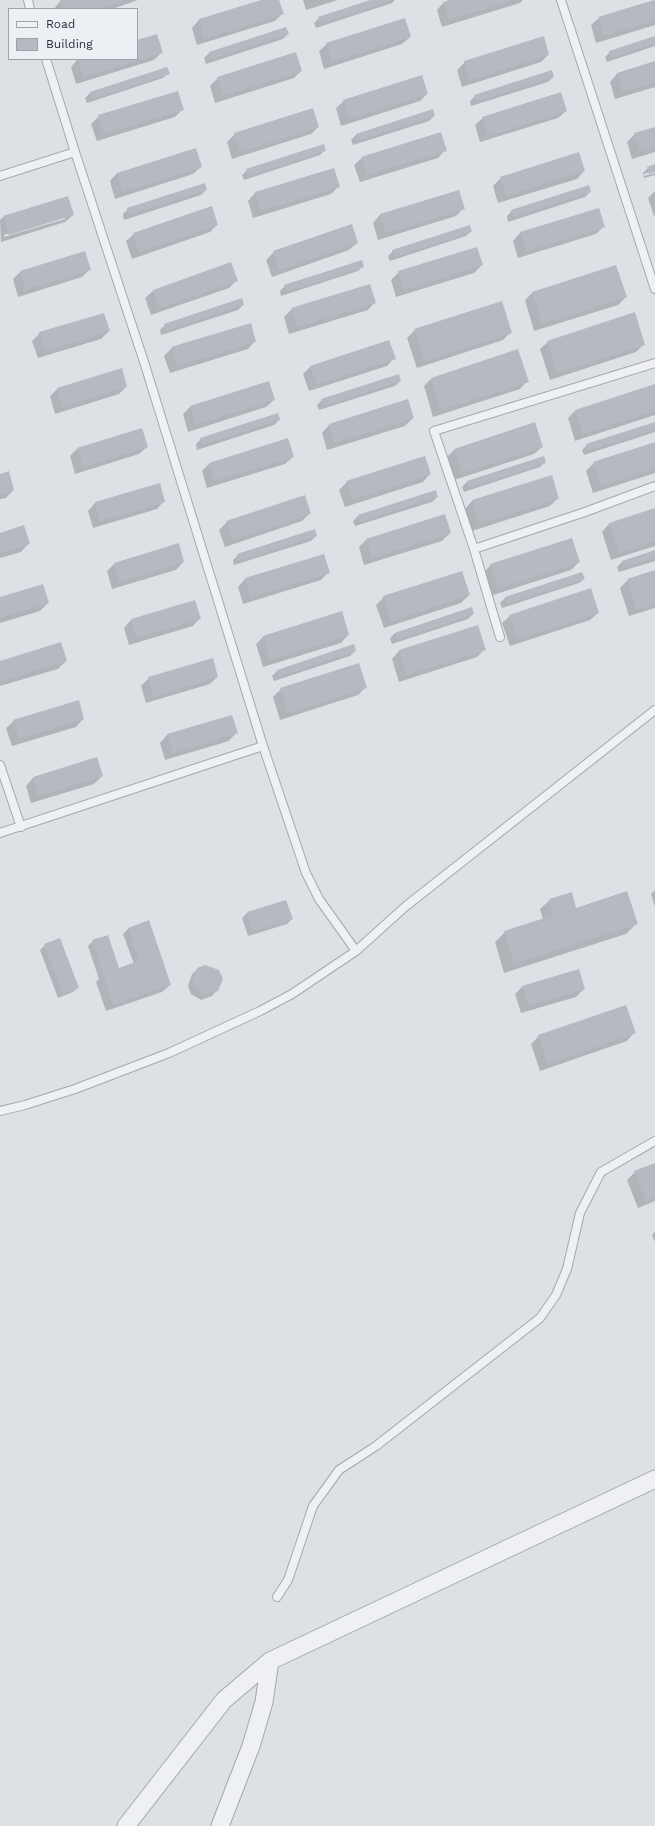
<!DOCTYPE html>
<style>
body{margin:0}
#map{position:relative;width:655px;height:1826px;overflow:hidden;background:#dde0e5;font-family:"Work Sans",sans-serif}
canvas{display:block}
.legend{position:absolute;left:8px;top:8px;width:130px;height:52px;box-sizing:border-box;background:#eceff3;border:1px solid #9ea2a9;margin:0;padding:5px 7px;list-style:none;font-size:12px;color:#282e39}
.legend li{display:flex;align-items:center;gap:8px;height:20px}
.legend b{width:20px;border:1px solid #9ea2a9}
</style>
<div id="map">
<canvas width="655" height="1826"></canvas>
<ul class="legend">
<li><b style="height:5px;background:#eff0f3"></b>Road</li>
<li><b style="height:11px;background:#b5b9c1"></b>Building</li>
</ul>
</div>
<script>
const context = document.querySelector('canvas').getContext('2d');
context.lineJoin = 'round';
function fillPath(path, color) { context.fillStyle = color; context.fill(path, 'evenodd'); }
const toPath = rows => new Path2D(rows.map(r => 'M' + r).join(''));
function trace(path, color, width, dash) { context.strokeStyle = color; context.lineWidth = width; context.lineCap = dash ? 'butt' : 'round'; context.setLineDash(dash || []); context.stroke(path); }
fillPath(toPath([
 [61,0,138,0,112,9,54,9],
 [264,0,278,0,283,13,275,21,197,45,192,28,199,20],
 [303,0,338,0,306,10],
 [373,0,395,0,392,3,316,28,314,23,319,18],
 [452,0,523,0,520,3,442,27,437,10,444,2],
 [655,1,655,25,596,43,591,25,599,18],
 [288,34,283,39,206,64,204,58,209,53],
 [410,37,402,44,324,69,319,51,327,44],
 [655,37,655,46,607,62,605,57,610,52],
 [137,41,162,52,154,60,76,84,71,67,78,59,137,59],
 [548,55,541,62,462,87,457,70,465,62],
 [655,62,655,87,615,99,610,82,617,74],
 [301,71,294,78,215,103,210,86,218,78],
 [168,73,163,78,87,103,85,98,90,93],
 [553,77,548,82,471,106,470,101,475,96],
 [427,94,420,101,341,126,336,108,344,101],
 [183,109,175,117,97,141,91,124,99,116],
 [433,110,434,116,429,121,353,145,351,140,356,135],
 [566,111,558,118,480,142,475,125,483,118],
 [318,127,311,134,232,159,227,142,235,134],
 [655,128,655,152,632,159,627,142,635,134],
 [325,150,320,155,244,180,242,175,247,170],
 [445,150,438,158,360,182,354,165,362,158],
 [655,165,655,171,644,174,644,176,655,173,655,175,644,178,643,173,648,168],
 [201,167,193,174,115,199,110,181,117,173],
 [333,169,339,186,331,194,253,218,248,201,255,193],
 [584,171,577,179,498,203,493,186,501,178],
 [206,190,201,195,124,220,123,214,128,209],
 [458,191,464,208,456,216,378,240,373,223,380,215],
 [655,191,655,215,654,216,648,198],
 [590,192,585,197,508,222,507,216,512,211],
 [599,209,604,226,596,234,518,258,513,241,520,233],
 [73,215,65,222,1,242,0,220,4,217],
 [65,217,65,219,4,237,4,235],
 [217,225,210,232,132,259,126,241,134,234],
 [471,231,466,236,390,261,388,256,393,251],
 [357,243,349,250,272,277,266,260,274,252],
 [230,264,236,281,229,288,151,315,145,298,153,291],
 [482,265,474,273,396,297,391,280,399,272],
 [363,266,358,271,281,296,280,291,285,286],
 [89,270,82,277,18,297,13,279,20,272],
 [532,293,626,297,618,305,534,331,525,300],
 [375,302,368,310,289,334,284,317,292,309],
 [243,305,238,310,161,335,160,330,165,325],
 [415,330,511,332,503,340,417,368,407,338],
 [109,331,101,339,38,358,32,341,40,333],
 [255,341,248,349,170,373,164,356,172,348],
 [548,342,644,344,636,352,550,380,540,349],
 [394,358,387,366,309,391,303,374,311,366],
 [431,379,527,381,520,389,433,417,424,386],
 [400,381,395,386,319,410,317,405,322,400],
 [655,385,655,415,575,441,568,418,575,411],
 [126,387,119,394,55,414,50,396,57,389],
 [274,400,266,407,188,432,183,414,190,407],
 [413,418,405,426,327,450,322,433,329,425],
 [279,420,274,425,197,450,196,444,201,439],
 [655,423,655,432,584,455,582,450,587,445],
 [655,443,655,473,593,493,586,471,594,463],
 [147,447,139,454,75,474,70,456,78,448],
 [542,447,534,454,454,480,447,457,455,449],
 [293,457,285,464,207,488,202,471,209,464],
 [545,462,540,467,464,492,462,487,467,482],
 [430,474,423,482,345,507,339,490,347,482],
 [0,475,13,490,6,498,0,499],
 [551,476,558,498,550,506,472,531,465,509,472,501],
 [159,484,164,501,157,509,93,528,88,511,95,503],
 [435,492,437,497,432,502,355,526,353,521,358,516],
 [655,509,655,546,611,560,602,532,609,524],
 [310,513,302,521,225,547,219,530,227,522],
 [450,533,442,541,364,565,359,547,366,540],
 [0,534,28,544,21,552,0,558],
 [316,536,311,541,234,565,233,560,238,555],
 [178,544,183,562,176,570,112,589,107,571,114,564],
 [655,551,655,561,619,572,617,567,622,562],
 [323,555,329,572,321,580,243,604,238,587,245,579],
 [579,562,571,570,490,596,483,573,491,565],
 [655,571,655,608,629,616,620,588,628,580],
 [584,579,579,583,502,608,500,603,505,598],
 [469,595,461,603,384,628,376,605,384,597],
 [0,598,48,603,40,611,0,623],
 [195,601,200,618,193,626,129,645,124,628,131,620],
 [471,608,473,614,468,619,392,644,390,638,395,633],
 [598,613,590,620,510,646,502,623,510,616],
 [348,635,341,643,263,667,256,644,263,637],
 [485,649,477,657,399,682,392,659,399,651],
 [355,651,350,656,274,681,272,676,277,671],
 [66,661,58,669,0,686,0,662],
 [217,677,210,684,146,703,141,686,149,678],
 [366,687,358,695,280,720,273,697,281,689],
 [83,719,76,727,12,746,6,728,14,721],
 [236,733,229,741,165,760,160,743,167,735],
 [97,758,102,776,94,784,31,803,26,786,33,778],
 [655,890,655,907,651,894],
 [550,900,576,909,636,924,626,934,504,973,495,942,505,932,543,919,540,909],
 [247,913,292,919,287,924,248,936,242,918],
 [149,922,170,985,162,992,106,1011,96,982,99,979,88,946,93,941,115,970,134,964,123,934,128,929],
 [45,945,78,987,73,992,58,998,40,950],
 [198,969,217,990,212,996,201,1000,191,994,188,986,192,974],
 [523,986,584,989,576,997,521,1013,515,994],
 [634,1033,627,1041,540,1071,531,1044,539,1036],
 [655,1164,655,1201,638,1208,627,1180,635,1172],
 [655,1232,655,1242,652,1235]
]), '#0003');
fillPath(toPath([
 [61,0,125,0,97,9,63,9],
 [261,0,279,0,284,14,204,39,199,19],
 [370,0,393,0,320,24,318,17],
 [449,0,514,0,449,20,444,2],
 [654,0,655,20,604,36,598,17],
 [405,18,411,37,332,62,326,43],
 [286,27,289,34,211,59,209,52],
 [157,34,163,53,83,77,78,59,137,59,137,40],
 [544,36,549,55,470,80,464,61],
 [655,36,655,43,612,58,609,51],
 [296,52,302,71,223,96,217,77],
 [655,61,655,82,623,92,617,73],
 [167,67,170,74,92,99,90,92],
 [552,70,554,77,476,102,474,95],
 [422,75,428,94,349,119,343,100],
 [178,91,184,110,104,134,98,115],
 [561,92,567,111,488,136,482,117],
 [313,108,319,127,240,152,234,133],
 [433,109,435,116,358,141,356,134],
 [655,127,655,148,640,152,634,133],
 [441,132,447,151,367,175,361,157],
 [324,144,326,151,249,176,246,169],
 [196,148,202,167,122,192,117,173],
 [579,152,585,171,506,196,500,177],
 [655,164,655,172,649,174,647,167],
 [334,168,340,187,261,211,255,192],
 [205,183,207,190,129,215,127,208],
 [589,185,591,192,513,217,511,210],
 [459,190,465,209,385,234,380,214],
 [68,196,74,215,9,235,3,216],
 [212,206,218,225,139,252,133,233],
 [599,208,605,227,526,251,520,232],
 [352,224,358,243,279,270,273,251],
 [470,225,472,232,395,257,392,250],
 [477,247,483,265,404,290,398,271],
 [85,251,91,270,25,290,20,271],
 [362,260,364,267,286,292,284,285],
 [231,262,238,281,159,308,153,290],
 [616,265,627,297,542,324,532,292],
 [370,284,376,303,297,327,291,308],
 [242,298,244,305,166,331,164,324],
 [502,301,512,333,425,361,414,329],
 [635,312,645,345,557,373,547,341],
 [104,313,110,331,45,351,39,332],
 [251,323,256,342,177,366,171,347],
 [389,340,396,359,317,384,310,366],
 [518,349,529,382,441,410,431,378],
 [122,368,127,387,62,407,57,388],
 [399,374,401,381,324,406,321,399],
 [269,381,275,400,195,425,190,406],
 [655,384,655,411,583,434,575,410],
 [408,399,414,418,335,443,329,424],
 [278,413,280,420,202,445,200,438],
 [535,422,543,447,462,473,454,449],
 [655,422,655,430,588,451,586,444],
 [142,428,148,447,83,467,77,448],
 [288,438,294,457,214,481,209,463],
 [655,442,655,468,601,486,593,462],
 [425,456,431,474,352,500,346,481],
 [544,456,546,463,469,488,467,481],
 [9,471,14,490,0,495,0,474],
 [552,475,559,499,479,524,472,500],
 [160,483,165,502,100,521,95,502],
 [436,490,438,497,360,522,358,515],
 [305,495,311,514,233,540,226,521],
 [655,508,655,541,619,553,609,523],
 [445,514,451,533,372,558,366,539],
 [24,525,30,544,0,553,0,533],
 [315,529,317,536,239,561,237,554],
 [572,538,580,562,498,589,490,564],
 [179,543,184,562,119,582,114,563],
 [655,550,655,558,624,568,622,561],
 [324,554,330,573,250,597,245,578],
 [655,570,655,604,637,610,627,579],
 [462,571,470,595,391,621,383,596],
 [582,572,585,579,507,604,505,597],
 [43,584,49,603,0,618,0,597],
 [591,588,599,613,518,639,509,615],
 [195,600,201,619,136,638,131,619],
 [472,607,474,614,397,640,395,633],
 [342,611,349,635,270,660,263,636],
 [478,625,486,650,407,675,399,650],
 [61,642,67,661,2,681,0,674,0,661],
 [354,644,356,651,279,677,277,670],
 [213,658,218,677,154,697,148,677],
 [359,663,367,688,288,713,280,688],
 [79,700,84,719,19,739,13,720],
 [232,715,238,733,173,753,167,734],
 [97,757,103,776,38,796,33,777],
 [627,891,638,924,514,964,504,931,554,915,549,899,572,892,576,908],
 [286,900,293,919,253,932,247,912],
 [149,920,171,985,113,1005,92,940,108,935,119,968,139,961,128,928],
 [60,938,79,988,63,994,44,944],
 [205,965,219,970,223,979,218,991,206,995,196,989,192,981,197,968],
 [579,969,585,989,528,1006,522,986],
 [626,1005,636,1033,548,1064,538,1035],
 [655,1163,655,1197,646,1201,634,1171]
]), '#b5b9c1');
const lane = toPath([
 [28,0,30,9],
 [561,0,655,289],
 [46,59,75,152,145,365,263,746,306,873,319,899,356,951],
 [0,176,75,152],
 [474,549,585,512,655,486],
 [500,637,474,549,434,431,655,363],
 [0,765,21,827],
 [0,833,263,746],
 [0,1111,25,1105,75,1089,169,1053,260,1011,292,994,356,951,406,906,655,710],
 [277,1597,288,1580,313,1506,339,1470,376,1446,540,1318,556,1295,567,1269,580,1213,601,1172,655,1141]
]);
const street = toPath([
 [126,1826,224,1700,270,1661,655,1479],
 [220,1826,251,1746,264,1702,270,1661]
]);
trace(lane, '#a3a7ae', 10);
trace(street, '#a3a7ae', 19);
trace(lane, '#eff0f3', 8);
trace(street, '#eff0f3', 17);
</script>
